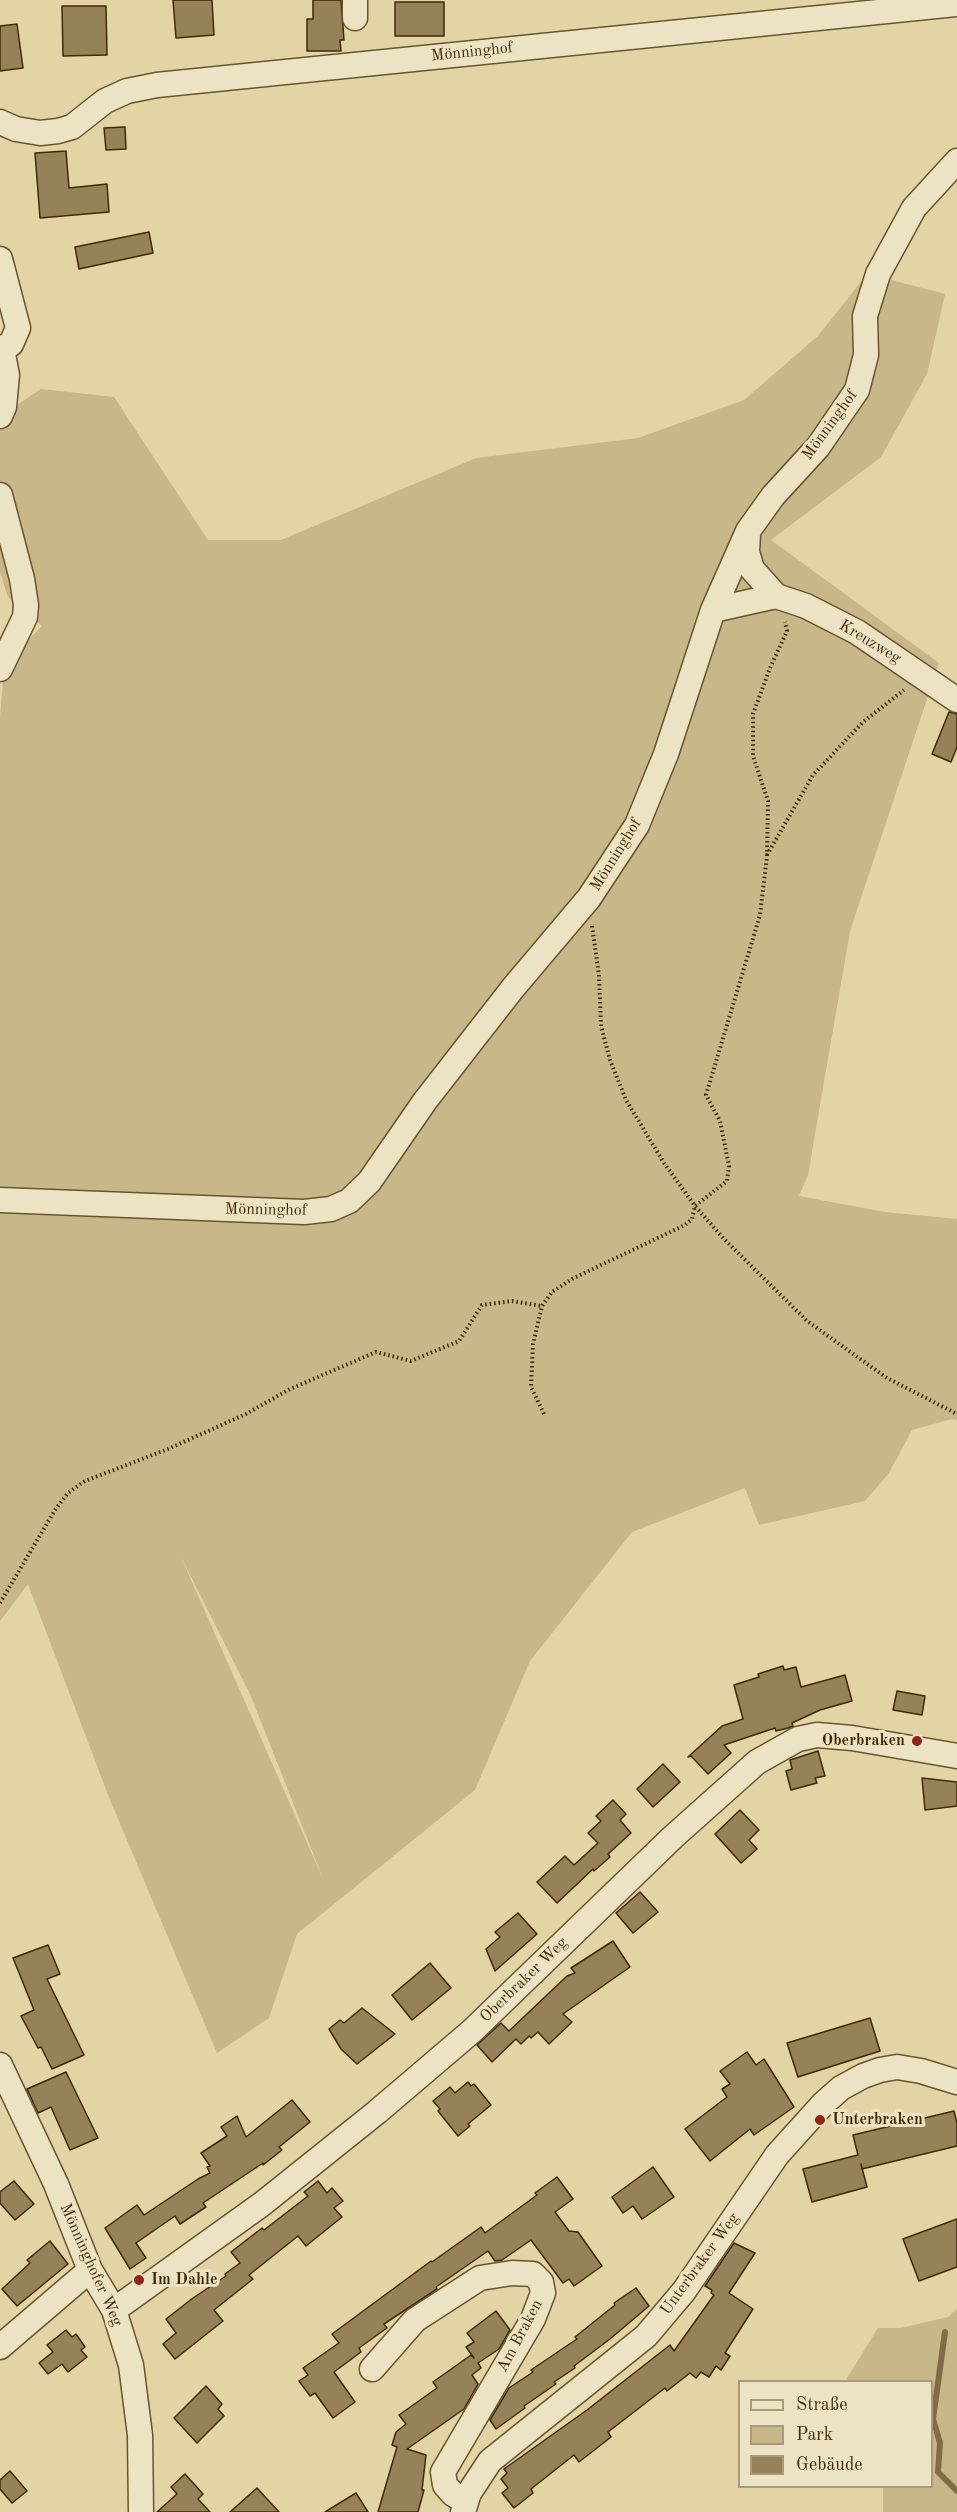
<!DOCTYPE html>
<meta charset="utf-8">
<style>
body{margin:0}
#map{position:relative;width:957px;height:2512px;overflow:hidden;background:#e2d4a4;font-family:"Old Standard TT",serif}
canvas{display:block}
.legend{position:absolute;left:738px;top:2380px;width:195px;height:108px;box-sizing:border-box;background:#ece3c4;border:2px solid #a89978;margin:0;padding:8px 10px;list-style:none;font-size:18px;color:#412907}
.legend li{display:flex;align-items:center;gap:12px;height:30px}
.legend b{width:30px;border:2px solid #a89978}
</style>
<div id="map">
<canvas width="957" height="2512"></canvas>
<ul class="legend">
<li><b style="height:8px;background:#ece3c4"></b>Straße</li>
<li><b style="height:16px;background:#c7b789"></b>Park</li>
<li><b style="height:16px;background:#958259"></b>Gebäude</li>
</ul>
</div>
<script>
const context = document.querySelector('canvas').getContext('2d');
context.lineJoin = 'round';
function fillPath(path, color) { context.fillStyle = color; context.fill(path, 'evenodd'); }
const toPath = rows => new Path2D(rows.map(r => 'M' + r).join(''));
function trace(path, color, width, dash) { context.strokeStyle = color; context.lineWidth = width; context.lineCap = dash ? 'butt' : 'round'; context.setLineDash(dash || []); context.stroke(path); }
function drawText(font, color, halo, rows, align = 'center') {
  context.font = font + ' "Old Standard TT",serif'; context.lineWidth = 6; context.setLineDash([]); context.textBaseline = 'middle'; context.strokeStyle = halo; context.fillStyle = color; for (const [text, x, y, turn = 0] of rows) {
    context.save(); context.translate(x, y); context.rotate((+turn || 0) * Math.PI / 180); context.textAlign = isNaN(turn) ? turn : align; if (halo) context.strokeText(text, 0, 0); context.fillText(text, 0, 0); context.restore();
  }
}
fillPath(toPath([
 [879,259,884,278,945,294,927,374,881,457,771,540,939,663,850,931,808,1175,799,1196,885,1212,957,1219,957,1420,952,1419,912,1430,889,1473,865,1501,759,1525,745,1488,632,1532,530,1661,475,1790,297,1934,269,2018,217,2053,110,1800,28,1584,0,1621,0,717,3,680,8,660,42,626,8,597,0,572,0,416,41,389,114,397,208,540,281,540,476,458,638,438,744,400,818,336],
 [181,1557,250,1694,324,1881],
 [957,2309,957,2512,883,2512,883,2487,932,2486,932,2382,848,2382,847,2378,878,2328,901,2328,948,2317]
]), '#c7b789');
trace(toPath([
 [945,2332,933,2419,940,2443,938,2472,957,2491]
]), '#816d45', 6);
const building = toPath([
 [173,0,212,0,214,35,176,38,173,0],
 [313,0,341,0,344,40,340,40,341,51,307,51,307,19,313,19,313,0],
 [395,2,444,2,444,36,395,36,395,2],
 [62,6,106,6,107,55,63,56,62,6],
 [17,24,23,68,0,71,0,26,17,24],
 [125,127,126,149,106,150,104,128,125,127],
 [66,151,69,188,107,184,109,212,40,218,35,153,66,151],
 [149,232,153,253,79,269,75,247,149,232],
 [949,712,957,714,957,747,951,762,932,754,949,712],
 [783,1666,784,1670,796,1667,801,1687,845,1675,852,1701,820,1710,792,1723,793,1726,788,1728,776,1731,775,1728,724,1745,731,1753,708,1774,691,1756,688,1757,722,1726,743,1719,734,1685,759,1677,758,1674,783,1666],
 [897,1691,925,1696,922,1715,893,1710,897,1691],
 [818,1751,825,1776,815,1778,817,1783,791,1790,786,1771,792,1769,790,1760,818,1751],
 [663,1764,680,1782,653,1807,637,1789,663,1764],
 [922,1778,957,1782,957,1806,925,1810,922,1778],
 [613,1800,626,1814,620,1820,631,1833,608,1854,610,1857,594,1871,593,1869,557,1903,537,1882,565,1856,574,1865,598,1843,588,1833,601,1821,596,1816,613,1800],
 [740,1810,759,1830,749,1840,757,1849,741,1863,715,1834,740,1810],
 [640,1892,658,1912,633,1933,616,1913,640,1892],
 [518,1913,537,1934,495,1971,486,1949,500,1937,495,1932,518,1913],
 [613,1941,630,1967,563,2014,572,2022,549,2044,538,2032,531,2038,529,2036,521,2044,516,2039,492,2062,477,2045,501,2023,509,2031,567,1976,575,1973,571,1968,613,1941],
 [48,1945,60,1974,47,1979,84,2055,52,2069,41,2047,38,2048,21,2016,34,2010,13,1958,48,1945],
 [430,1963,451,1988,412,2020,392,1995,430,1963],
 [362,2008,395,2034,357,2064,341,2049,329,2029,340,2020,344,2023,362,2008],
 [870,2018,880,2051,798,2077,787,2043,870,2018],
 [747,2052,756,2065,764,2059,794,2107,754,2135,750,2129,710,2161,685,2129,727,2097,722,2089,730,2084,720,2071,747,2052],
 [66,2072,98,2138,70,2150,51,2107,38,2113,27,2089,66,2072],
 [468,2082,471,2086,474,2084,491,2105,468,2124,470,2126,458,2136,438,2111,440,2109,433,2101,450,2087,455,2093,468,2082],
 [292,2100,310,2122,279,2147,282,2150,263,2165,263,2163,203,2203,206,2207,180,2224,175,2216,136,2243,146,2258,130,2269,105,2228,137,2205,144,2215,198,2179,210,2173,207,2167,210,2166,201,2153,227,2136,221,2127,237,2116,246,2137,292,2100],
 [954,2111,957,2123,957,2146,862,2169,861,2164,867,2187,812,2202,803,2169,858,2155,853,2135,954,2111],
 [653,2167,674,2197,642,2219,633,2206,623,2213,612,2197,653,2167],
 [557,2177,573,2199,555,2212,569,2231,578,2232,602,2266,574,2286,569,2279,563,2283,531,2240,502,2260,495,2261,488,2251,436,2287,437,2289,384,2324,387,2328,359,2348,361,2352,334,2372,355,2402,333,2418,315,2393,310,2396,299,2381,308,2375,303,2368,339,2343,332,2334,431,2261,432,2262,481,2227,485,2233,537,2195,535,2193,557,2177],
 [14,2181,34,2204,15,2220,0,2203,0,2192,14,2181],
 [318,2181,327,2193,332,2188,343,2201,334,2208,342,2217,306,2246,298,2236,249,2275,253,2279,214,2310,223,2321,175,2359,163,2344,176,2333,166,2319,193,2298,226,2276,225,2274,240,2263,231,2252,262,2228,264,2230,308,2196,304,2192,318,2181],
 [957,2219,957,2267,919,2281,903,2239,957,2219],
 [50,2241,68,2264,17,2306,2,2289,30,2263,27,2260,50,2241],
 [734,2243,755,2253,729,2293,753,2309,725,2353,730,2356,721,2370,716,2366,709,2377,701,2372,696,2378,690,2373,667,2391,665,2388,608,2432,611,2437,579,2462,574,2455,531,2489,533,2493,514,2508,502,2493,508,2488,501,2479,507,2473,504,2469,587,2410,670,2345,674,2351,714,2295,711,2293,712,2290,705,2286,734,2243],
 [636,2288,649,2306,610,2339,574,2366,575,2368,554,2382,556,2384,524,2406,525,2408,496,2429,490,2420,509,2388,533,2372,531,2370,577,2339,575,2337,615,2305,614,2303,636,2288],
 [496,2311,510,2330,499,2349,478,2363,481,2368,472,2375,478,2384,464,2409,407,2449,426,2455,422,2490,424,2490,418,2512,378,2512,397,2447,392,2445,396,2432,406,2424,399,2415,437,2388,433,2382,471,2355,474,2358,466,2347,474,2342,467,2333,496,2311],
 [66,2330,72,2337,76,2334,85,2347,81,2350,87,2357,68,2372,62,2364,48,2374,39,2363,53,2352,47,2345,66,2330],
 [206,2386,222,2404,218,2409,224,2416,197,2443,174,2418,206,2386],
 [10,2471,27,2491,12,2503,0,2489,0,2480,10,2471],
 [185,2474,203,2494,198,2499,210,2512,157,2512,177,2494,171,2487,185,2474],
 [257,2488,279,2512,230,2512,257,2488],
 [356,2493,368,2512,325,2512,356,2493]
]);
fillPath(building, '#958259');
trace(building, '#412907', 1.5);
const minor = toPath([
 [355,0,355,18],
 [0,122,16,129,40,133,58,131,72,127,105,101,127,91,157,85,957,4],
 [0,259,18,328,11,344,0,349],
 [0,416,4,407,7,375,2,349],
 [0,495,22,579,26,605,25,617,0,669],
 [748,533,747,552,752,569,776,596,806,606,857,632,957,700],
 [713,610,776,596],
 [0,1200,304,1212,331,1209,349,1201,369,1182,425,1101,513,988,589,898,637,825,666,754,713,610,748,531,773,496,818,447,857,390,866,355,865,316,878,274,914,208,957,161],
 [0,2065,56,2184,90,2270,114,2310,131,2365,140,2435,141,2512],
 [114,2310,262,2204,377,2112,472,2031,673,1837,757,1762,798,1739,817,1735,852,1738,957,1756],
 [0,2347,90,2270],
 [372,2369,415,2320,480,2278,512,2273,533,2274,541,2282,543,2293,533,2319,443,2472,445,2485,453,2494,466,2502],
 [463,2512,469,2493,490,2461,646,2336,684,2291,777,2155,823,2104,841,2088,863,2076,880,2070,897,2067,921,2071,957,2082]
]);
trace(minor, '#69542e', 27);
trace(toPath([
 [767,855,813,775,863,722,904,690],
 [592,926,599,975,601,1026,610,1060,626,1100,664,1163,695,1206,724,1239,807,1321,887,1378,957,1414],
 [544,1414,531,1387,533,1344,542,1306,552,1292,572,1279,685,1225,692,1219,695,1206,727,1181,729,1166,720,1121,706,1095,760,915,767,856,768,801,753,756,753,714,770,668,787,631,785,622],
 [0,1603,55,1510,68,1493,85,1481,168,1449,246,1414,290,1389,376,1352,411,1361,459,1341,482,1305,512,1301,542,1306]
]), '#412907', 4, [1.5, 3]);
trace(minor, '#ece3c4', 24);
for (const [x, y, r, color] of [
 [917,1741,6,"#8f2418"],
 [820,2120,6,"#8f2418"],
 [139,2280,6,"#8f2418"]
]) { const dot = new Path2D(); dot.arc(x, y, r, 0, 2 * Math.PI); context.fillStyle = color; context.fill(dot); trace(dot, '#ece3c4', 2); }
drawText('16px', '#412907', '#ece3c4', [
 ["Mönninghof",472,52,-6],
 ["Mönninghof",830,425,-54],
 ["Kreuzweg",870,642,31],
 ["Mönninghof",616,855,-58],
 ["Mönninghof",266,1210,1],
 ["Oberbraker Weg",524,1980,-44],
 ["Unterbraker Weg",700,2264,-54],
 ["Mönninghofer Weg",91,2265,66],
 ["Am Braken",520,2336,-62]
]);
drawText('bold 16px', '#412907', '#ece3c4', [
 ["Oberbraken",905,1741,"right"],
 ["Unterbraken",832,2120],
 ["Im Dahle",151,2280]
], 'left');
</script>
